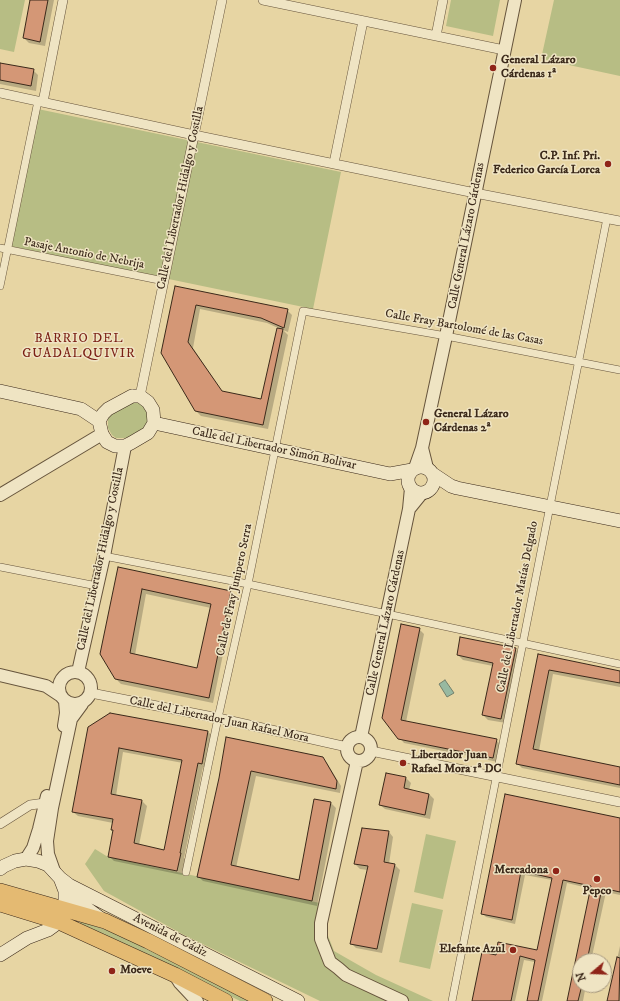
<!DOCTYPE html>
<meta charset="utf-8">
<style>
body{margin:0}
#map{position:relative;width:620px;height:1001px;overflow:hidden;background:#e7d5a3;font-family:"IM FELL DW Pica",serif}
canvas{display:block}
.north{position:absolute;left:572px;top:953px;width:40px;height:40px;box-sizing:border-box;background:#efe4c3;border:1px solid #a7997f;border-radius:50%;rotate:251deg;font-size:11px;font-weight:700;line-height:16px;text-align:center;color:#3b291a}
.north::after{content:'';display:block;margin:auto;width:14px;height:18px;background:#8f2418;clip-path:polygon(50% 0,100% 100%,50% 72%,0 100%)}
</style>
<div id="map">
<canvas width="620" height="1001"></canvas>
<div class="north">N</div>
</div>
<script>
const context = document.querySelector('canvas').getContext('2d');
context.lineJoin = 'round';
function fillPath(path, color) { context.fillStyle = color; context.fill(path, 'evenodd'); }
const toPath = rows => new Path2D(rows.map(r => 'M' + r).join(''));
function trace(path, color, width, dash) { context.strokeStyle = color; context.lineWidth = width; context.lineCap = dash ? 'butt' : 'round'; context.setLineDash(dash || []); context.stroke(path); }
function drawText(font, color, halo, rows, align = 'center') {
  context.font = font + ' "IM FELL DW Pica",serif'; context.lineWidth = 3; context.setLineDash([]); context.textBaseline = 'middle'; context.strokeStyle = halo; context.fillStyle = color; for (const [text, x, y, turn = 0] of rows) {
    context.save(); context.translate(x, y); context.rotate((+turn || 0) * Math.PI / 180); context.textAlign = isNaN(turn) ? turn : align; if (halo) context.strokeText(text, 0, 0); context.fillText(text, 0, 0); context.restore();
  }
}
fillPath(toPath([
 [0,0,25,0,14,52,0,49],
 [451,0,500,0,493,36,446,26],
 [554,0,620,0,620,76,541,59],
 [33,108,341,172,313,309,5,245],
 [134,402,141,403,147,409,148,422,145,428,131,437,124,438,116,438,112,435,108,428,108,418,112,413],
 [426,834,456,841,443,899,414,892],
 [95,849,108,857,329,905,325,928,334,951,376,975,433,1001,320,1001,184,935,104,891,85,864],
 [412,903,443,910,430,969,399,962],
 [81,921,125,937,254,1001,240,1001,185,973,79,925]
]), '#b7bd84');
const water = toPath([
 [445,680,454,693,447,697,439,684,445,680]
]);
fillPath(water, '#98b9a1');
trace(water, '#737f6b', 1);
fillPath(toPath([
 [31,0,54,0,45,46,29,43,24,38],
 [0,64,33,70,38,75,36,91,0,84],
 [176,287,287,310,292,315,288,332,283,330,288,335,268,429,201,416,195,410],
 [200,309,267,323,278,328,262,400,223,393,193,348],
 [119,568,230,591,235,596,213,703,121,684,116,679],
 [146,594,211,608,198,669,135,655],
 [419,629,424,634,406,722,496,740,501,745,498,762,404,743,383,718],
 [515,649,520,654,506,723,488,720,483,715,493,666,463,660,458,655],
 [538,655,620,672,620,687,553,674,539,751,620,768,620,788,522,768,517,763],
 [89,728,208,732,213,736,207,768,203,767,184,858,185,859,182,875,114,861,109,856,114,831,112,830,113,823,78,816,73,812],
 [123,752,183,763,165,851,139,845,147,806,142,801,116,796],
 [227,738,322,758,327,763,341,786,340,793,256,776,236,868,299,881,331,803,336,808,317,906,203,881,198,876,220,779],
 [387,774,406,778,411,783,409,790,429,794,434,799,430,819,385,809,380,805],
 [506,795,620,819,620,895,606,892,591,961,580,961,580,985,586,985,583,1001,568,1001,592,889,567,883,542,1001,528,1001,535,962,524,960,515,1001,473,1001,497,956,538,951,552,880,525,875,515,924,486,917,482,913],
 [389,832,393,837,389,864,395,865,400,870,382,953,356,948,351,943,368,870,360,869,355,864],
 [620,946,620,1001,608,1001]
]), '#0003');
const building = toPath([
 [30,0,48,0,40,42,23,38,30,0],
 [0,63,34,69,31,86,0,80,0,63],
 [175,286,288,309,284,328,261,318,196,305,188,342,222,391,261,399,277,328,283,329,263,425,195,411,161,353,175,286],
 [118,567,231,591,209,698,115,679,100,654,118,567],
 [142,589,211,604,197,668,130,653,142,589],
 [401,624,420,628,401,720,497,739,493,758,398,739,382,718,401,624],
 [460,637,516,648,501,719,482,715,493,663,457,655,460,637],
 [538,654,620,671,620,683,549,670,533,749,620,767,620,785,516,764,538,654],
 [110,713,208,731,202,764,198,763,180,853,181,853,177,871,108,857,113,830,111,830,113,819,72,812,88,727,110,713],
 [119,748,182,760,164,850,134,843,142,800,111,794,119,748],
 [226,737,323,757,337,781,336,789,251,771,231,865,299,880,314,799,331,802,312,901,197,877,219,778,226,737],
 [386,773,406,777,404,788,429,794,425,815,379,805,386,773],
 [505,794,620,818,620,892,602,888,587,961,580,961,580,985,582,985,578,1001,567,1001,591,886,563,880,538,1001,527,1001,535,960,520,956,511,1001,472,1001,482,952,496,955,498,942,537,950,552,878,521,871,512,920,481,914,505,794],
 [362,828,389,831,384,862,395,864,377,949,350,944,368,866,354,864,362,828],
 [617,957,620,958,619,1001,607,1001,617,957]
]);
fillPath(building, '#d49776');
trace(building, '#3b291a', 1);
const pedestrian = toPath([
 [0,248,164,281],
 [0,286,38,101],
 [104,556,248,584,620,664],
 [0,567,97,586],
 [186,872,218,718,248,584,303,311,446,336,620,370],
 [452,1001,607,218]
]);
const minor = toPath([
 [263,0,504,50],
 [436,36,443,0],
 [0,93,194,135,475,193,620,221],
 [43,102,63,0],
 [334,163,363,21],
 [140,396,222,0],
 [91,693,218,718,347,747],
 [371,751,620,802],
 [0,824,30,805,45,803]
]);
const tertiary = toPath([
 [422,448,427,468],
 [415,468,422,448,446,336,515,0],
 [0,495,102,434],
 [409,509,422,493],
 '59 688a16 16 0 1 1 32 0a16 16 0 1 1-32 0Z',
 [78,672,104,556,125,446],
 [0,675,46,686,61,696],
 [64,726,66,713,65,701],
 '347 749a12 12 0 1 1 24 0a12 12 0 1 1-24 0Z',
 [361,737,409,509,411,488],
 [357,761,321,923,321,939,330,962,338,968,346,975,402,1001],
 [26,859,33,848,39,829,47,796],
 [54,871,48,854,47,841,52,808,71,719,82,704],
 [175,975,180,983,197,1001]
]);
const secondary = toPath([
 [0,391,81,409,99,421],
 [132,396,140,396,148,402,153,410,154,423,148,433,131,443,125,446,115,446,107,442,102,434,99,421,103,414,108,409,132,396],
 [154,423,390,474,412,470],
 '408 480a13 13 0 1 1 26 0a13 13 0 1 1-26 0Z',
 [433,474,451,486,457,488,620,521],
 [0,869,4,866,15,861,26,859,38,861,48,865,60,878,65,891,65,900,63,915,59,922,48,930,27,938,0,955],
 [60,878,69,885,298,1001],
 [65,891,70,896,100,918]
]);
const primary = toPath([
 [0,891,105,921,148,941,265,1001],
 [0,904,59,922,83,933,175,975,225,1001]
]);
trace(pedestrian, '#66543c', 8);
trace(minor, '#66543c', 10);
trace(tertiary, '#66543c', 14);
trace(secondary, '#3b291a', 14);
trace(primary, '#3b291a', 16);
trace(pedestrian, '#efe4c3', 7);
trace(minor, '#efe4c3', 9);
trace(tertiary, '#efe4c3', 12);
trace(secondary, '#efe4c3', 13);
trace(primary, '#e4ba72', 15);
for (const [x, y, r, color] of [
 [493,68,4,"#8f2418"],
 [608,164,4,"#8f2418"],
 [426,422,4,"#8f2418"],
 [403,763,4,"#8f2418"],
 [556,871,4,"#8f2418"],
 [597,879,4,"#8f2418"],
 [513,950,4,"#8f2418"],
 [112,971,4,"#8f2418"]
]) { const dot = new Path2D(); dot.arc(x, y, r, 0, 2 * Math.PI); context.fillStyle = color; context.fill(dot); trace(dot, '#efe4c3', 1.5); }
drawText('bold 12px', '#3b291a', '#efe4c3', [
 ["General Lázaro",501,61],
 ["Cárdenas 1ª",501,75],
 ["C.P. Inf. Pri.",600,157,"right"],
 ["Federico García Lorca",600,171,"right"],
 ["General Lázaro",434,415],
 ["Cárdenas 2ª",434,429],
 ["Libertador Juan",411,756],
 ["Rafael Mora 1ª DC",411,770],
 ["Mercadona",548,871,"right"],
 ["Pepco",597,892,"center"],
 ["Elefante Azul",505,950,"right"],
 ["Moeve",120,971]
], 'left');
drawText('12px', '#3b291a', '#efe4c3', [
 ["Calle del Libertador Hidalgo y Costilla",181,198,-78],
 ["Calle General Lázaro Cárdenas",467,236,-79],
 ["Pasaje Antonio de Nebrija",84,254,11],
 ["Calle Fray Bartolomé de las Casas",464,328,10],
 ["Calle del Libertador Simón Bolivar",274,449,12],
 ["Calle del Libertador Hidalgo y Costilla",101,559,-78],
 ["Calle de Fray Junipero Serra",235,590,-78],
 ["Calle del Libertador Matías Delgado",518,607,-79],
 ["Calle General Lázaro Cárdenas",386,623,-78],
 ["Calle del Libertador Juan Rafael Mora",219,720,12],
 ["Avenida de Cádiz",170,936,27]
]);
context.letterSpacing = '1px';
drawText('13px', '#7a1f14', '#efe4c3', [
 ["BARRIO DEL",79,339],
 ["GUADALQUIVIR",79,354]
]);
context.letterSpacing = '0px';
</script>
